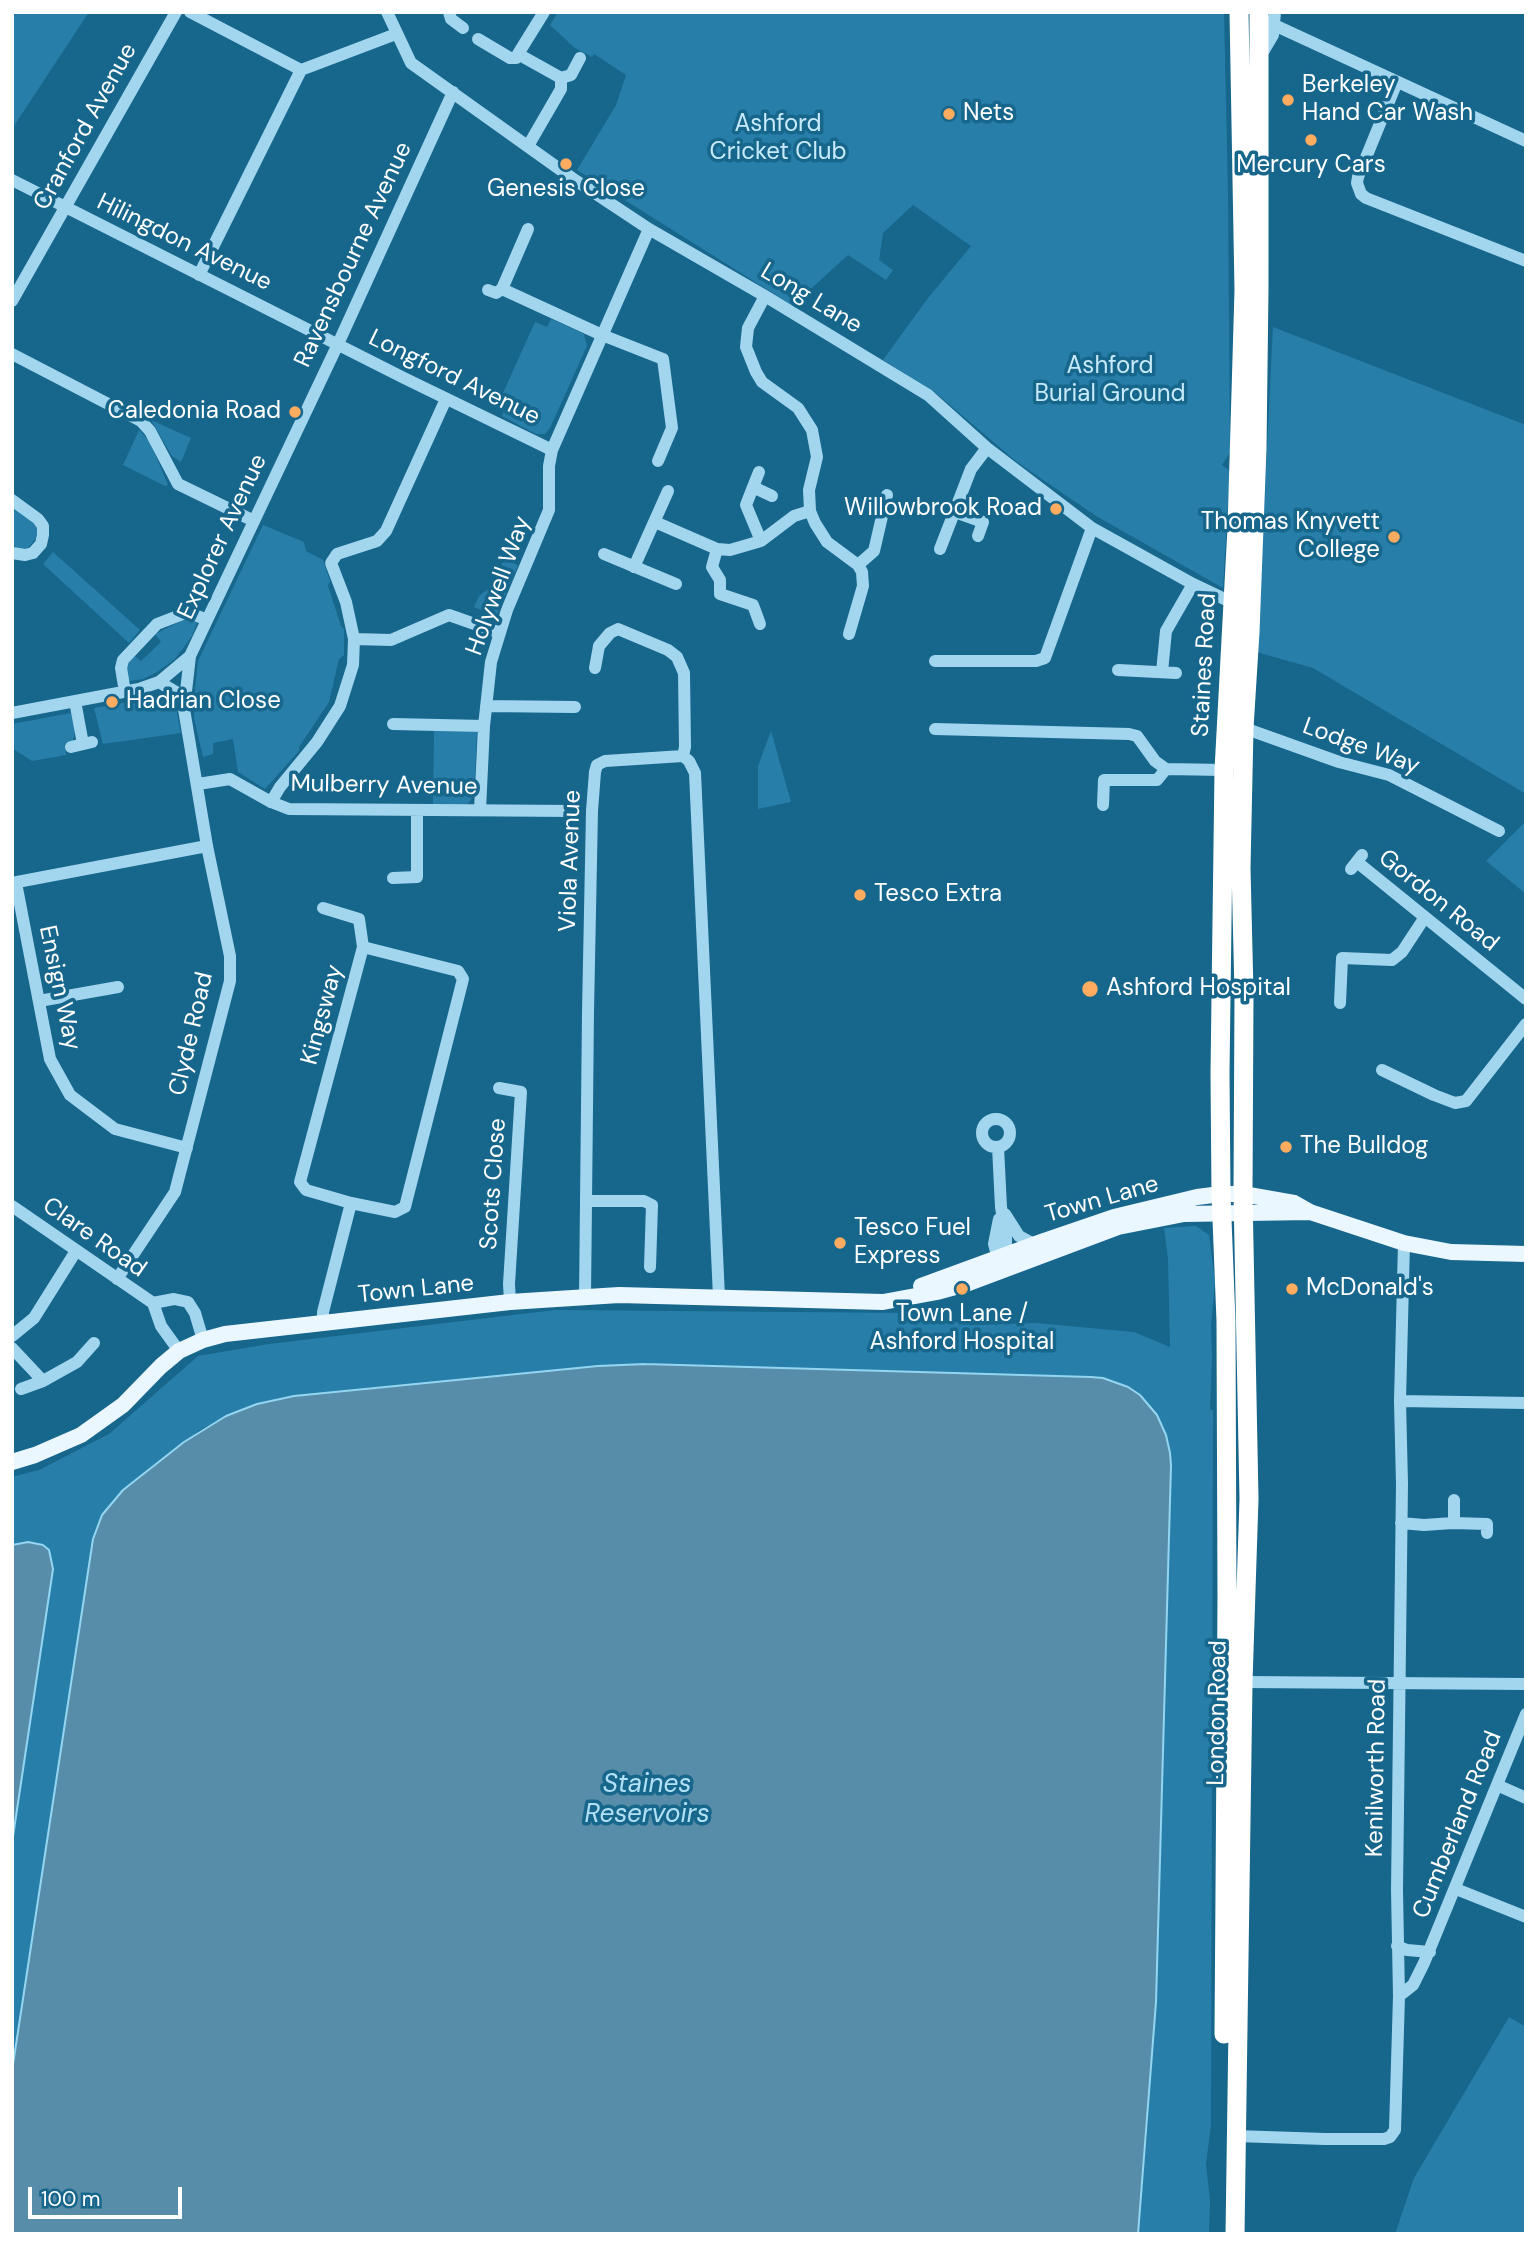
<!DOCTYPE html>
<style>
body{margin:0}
#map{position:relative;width:1538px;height:2246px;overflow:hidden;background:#17668c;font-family:"DM Sans",sans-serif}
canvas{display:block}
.frame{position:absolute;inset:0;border:14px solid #fff;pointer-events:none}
.scale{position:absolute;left:28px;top:2187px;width:154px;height:32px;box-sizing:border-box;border:4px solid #fff;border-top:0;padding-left:9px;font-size:21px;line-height:24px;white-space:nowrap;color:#fff;-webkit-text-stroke:5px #17668c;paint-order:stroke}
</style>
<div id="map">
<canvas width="1538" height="2246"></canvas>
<div class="frame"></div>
<div class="scale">100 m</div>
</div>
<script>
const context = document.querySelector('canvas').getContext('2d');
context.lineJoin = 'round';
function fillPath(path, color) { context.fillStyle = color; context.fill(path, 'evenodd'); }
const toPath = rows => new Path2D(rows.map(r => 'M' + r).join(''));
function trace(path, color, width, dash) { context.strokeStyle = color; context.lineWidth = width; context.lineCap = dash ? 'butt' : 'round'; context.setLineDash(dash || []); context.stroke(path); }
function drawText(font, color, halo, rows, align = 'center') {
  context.font = font + ' "DM Sans",sans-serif'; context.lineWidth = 7; context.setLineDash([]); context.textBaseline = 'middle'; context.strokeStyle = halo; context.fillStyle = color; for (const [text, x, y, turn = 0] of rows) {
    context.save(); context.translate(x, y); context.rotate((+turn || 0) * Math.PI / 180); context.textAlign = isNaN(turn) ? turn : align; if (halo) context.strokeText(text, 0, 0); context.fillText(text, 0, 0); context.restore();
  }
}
fillPath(toPath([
 [12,12,89,12,12,129],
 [558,12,1224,12,1228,192,1230,452,1222,465,1230,471,1223,588,1096,516,1017,462,937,394,883,360,928,298,971,246,913,205,883,233,879,260,893,270,886,280,848,255,802,297,795,307,577,170,616,105,626,75,594,54,592,57,575,48,550,25],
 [551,319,584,334,587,346,550,428,545,434,536,434,502,416,505,408,498,404,535,322,547,327],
 [1273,327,1526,425,1526,794,1313,668,1260,653,1257,650],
 [151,420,191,438,181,462,172,456],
 [139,430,150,442,168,485,165,486,123,465],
 [12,506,34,522,38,530,36,538,28,548,18,549,12,546],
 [263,525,304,542,306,551,323,560,330,581,328,586,341,626,344,629,344,655,339,659,329,702,299,747,299,751,265,789,238,772,233,739,213,743,213,754,203,757,194,718,195,689,198,661],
 [53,552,140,630,129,643,43,564],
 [504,559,518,565,496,617,474,607,479,596,492,586],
 [187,618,195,619,197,623,192,636,175,659,157,672,143,679,129,681,125,669,128,661,135,656,141,661,161,642,155,634],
 [163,696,170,699,176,708,181,733,103,744,94,708],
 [71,713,75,729,73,741,65,744,66,755,32,761,12,748,12,724],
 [434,731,477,731,474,794,469,803,463,806,433,804],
 [771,731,791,802,758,809,758,766],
 [1526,821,1526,894,1486,861],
 [1196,1226,1209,1235,1215,1282,1211,1325,1212,1357,1210,1409,1213,1410,1211,2125,1206,2164,1210,2201,1209,2234,1138,2234,1148,2121,1128,1387,1103,1378,598,1366,280,1398,226,1416,200,1430,115,1499,102,1515,93,1539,12,2071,12,1843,53,1569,49,1551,43,1545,28,1542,12,1545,12,1477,39,1470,109,1434,198,1356,269,1344,555,1310,909,1313,972,1325,1036,1323,1134,1332,1170,1347,1168,1259,1164,1228],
 [1509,2017,1526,2027,1526,2234,1395,2234,1414,2178]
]), '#277fa9');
const water = toPath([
 [645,1364,1091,1377,1103,1378,1128,1387,1140,1395,1157,1415,1166,1435,1170,1453,1171,1465,1156,2002,1138,2234,12,2234,12,2071,93,1539,102,1515,123,1490,184,1442,226,1416,257,1404,294,1396,598,1366,645,1364],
 [28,1542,43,1545,49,1550,53,1569,12,1843,12,1545,28,1542]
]);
fillPath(water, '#578da9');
trace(water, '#94d5f1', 2);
trace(toPath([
 [190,12,301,70,396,34],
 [387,12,411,63,572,178,649,229,765,296,928,395,987,448,1092,528,1193,584,1233,603],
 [449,12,451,19,463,28],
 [1259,18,1526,141],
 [478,39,510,58,516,58,518,54],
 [1260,57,1273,35,1275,12],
 [561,78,571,75,580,58],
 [1397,82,1358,177,1357,183,1361,194,1366,198,1526,261],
 [528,146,561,89,561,78,518,54,544,12],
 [12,180,404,378,552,450],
 [199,275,301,70],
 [502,289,528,229],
 [488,290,496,293,502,289,602,335,663,359,672,428,658,461],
 [765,296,748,328,746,347,756,372,762,382,798,408,812,430,817,457,809,490,810,511,815,523,827,542,858,565,862,572,863,586,849,634],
 [12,301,176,12],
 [12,354,141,421,150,431,178,484,254,521],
 [753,487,759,472],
 [12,500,38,519,43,526,43,535,41,544,33,553,25,555,12,553],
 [955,512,983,522,978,536],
 [655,522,717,549,730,550,761,541,794,516,810,511],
 [761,541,746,505,753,487,772,496],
 [717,549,712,567,720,580,720,594,753,605,760,624],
 [940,549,971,469,987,448],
 [604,554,676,584],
 [858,565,874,551,887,495],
 [634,567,668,491],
 [354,639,391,640,449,615,500,633],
 [935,661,1036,661,1045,658,1092,528],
 [595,668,599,646,610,633,618,629,668,650,677,657,684,673,685,747,683,756],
 [1118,670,1176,673],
 [1162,672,1166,631,1193,584],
 [159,682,184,697],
 [125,692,121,668,123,660,157,624,188,612,207,620],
 [75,701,83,744],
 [486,706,575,707],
 [12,713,139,689,159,682,190,656],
 [393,724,484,726],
 [1244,728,1339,762,1389,775,1499,831],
 [935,729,1129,734,1137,736,1155,761,1166,769,1224,770],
 [71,747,92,742],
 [198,784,230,779,271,802,289,809,576,811],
 [271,802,280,787,317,742,340,706,353,665,354,639,346,602,331,563,337,554,377,541,386,531,446,399],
 [1103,805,1104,780,1157,780,1166,769],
 [480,810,484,726,491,662,507,610,549,510,549,466,552,450,649,229],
 [1357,862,1526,999],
 [1351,869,1362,855],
 [393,878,417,877,417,810],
 [12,883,207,846],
 [16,883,50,1059,70,1095,115,1129,187,1148],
 [323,908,359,919,363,947],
 [39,1001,118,987],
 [1340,1003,1342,958,1392,960,1402,952,1425,917],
 [1382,1070,1434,1095,1455,1103,1466,1101,1526,1024],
 [499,1088,521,1092,509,1284,510,1302],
 '982 1133a14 14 0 1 1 28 0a14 14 0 1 1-28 0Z',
 [998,1147,1001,1207,1006,1238,1006,1255,1004,1262],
 [586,1201,644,1201,652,1205,650,1267],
 [12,1206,153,1303,161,1326,179,1351],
 [1005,1214,1019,1236,1034,1244],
 [999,1219,994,1244,1000,1266],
 [117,1279,175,1192,230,981,230,956,207,846,184,709,190,656,338,344,453,92],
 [585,1297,588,1012,592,811,595,772,597,765,605,761,683,756,689,761,695,773,719,1297],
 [153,1303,174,1299,188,1302,195,1313,203,1340],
 [323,1323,323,1312,351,1203,395,1212,405,1207,463,979,458,971,363,947,300,1182,306,1190,351,1203],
 [12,1336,34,1318,76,1251],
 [12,1348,43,1381,77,1362,94,1343],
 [21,1389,43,1381],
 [1400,1401,1526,1403],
 [1401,1523,1424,1525,1453,1523,1487,1524,1487,1533],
 [1454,1523,1454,1500],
 [1243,1682,1526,1684],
 [1497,1785,1526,1798],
 [1456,1889,1526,1917],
 [1397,1946,1407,1950,1430,1952],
 [1399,1996,1413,1985,1424,1963,1526,1714],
 [1236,2136,1325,2139,1384,2139,1390,2137,1395,2130,1399,1996,1397,1890,1402,1484,1400,1401,1404,1243]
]), '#a2d6ef', 12);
trace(toPath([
 [921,1286,1041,1242,1114,1217,1197,1197,1221,1194,1243,1194,1294,1203,1310,1212,1404,1243,1451,1252,1526,1254],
 [12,1462,35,1455,81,1435,123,1405,161,1366,179,1351,203,1340,225,1334,510,1302,619,1295,883,1302,937,1292,966,1284,1118,1227,1184,1214,1310,1212]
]), '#eaf7ff', 16);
trace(toPath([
 [1224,2034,1227,1598,1226,1321,1221,1194,1220,1073,1224,770,1237,528,1244,290,1239,12],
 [1235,2234,1243,1682,1249,1499,1243,1194,1244,993,1241,868,1244,728,1250,632,1257,449,1259,288,1259,12]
]), '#fff', 19);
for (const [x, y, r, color] of [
 [1288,100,7,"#ffac60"],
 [949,114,7,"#ffac60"],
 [1311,140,7,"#ffac60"],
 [566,164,7,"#ffac60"],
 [295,412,7,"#ffac60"],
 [1056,509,7,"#ffac60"],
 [1394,537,7,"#ffac60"],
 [112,702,7,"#ffac60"],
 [860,895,7,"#ffac60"],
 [1090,989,9,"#ffac60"],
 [1286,1147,7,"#ffac60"],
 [840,1243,7,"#ffac60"],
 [962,1289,7,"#ffac60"],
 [1292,1289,7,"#ffac60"]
]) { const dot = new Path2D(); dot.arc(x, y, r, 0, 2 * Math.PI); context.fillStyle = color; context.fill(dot); trace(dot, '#17668c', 2.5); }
drawText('24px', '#fff', '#17668c', [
 ["Berkeley",1302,86],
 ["Hand Car Wash",1302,114],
 ["Nets",963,114],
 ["Mercury Cars",1311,166,"center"],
 ["Genesis Close",566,190,"center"],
 ["Caledonia Road",281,412,"right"],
 ["Willowbrook Road",1042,509,"right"],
 ["Thomas Knyvett",1380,523,"right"],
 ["College",1380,551,"right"],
 ["Hadrian Close",126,702],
 ["Tesco Extra",874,895],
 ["Ashford Hospital",1106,989],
 ["The Bulldog",1300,1147],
 ["Tesco Fuel",854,1229],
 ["Express",854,1257],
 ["McDonald's",1306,1289],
 ["Town Lane /",962,1315,"center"],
 ["Ashford Hospital",962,1343,"center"]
], 'left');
drawText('24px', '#c8ebfb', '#17668c', [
 ["Ashford",778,125],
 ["Cricket Club",778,153],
 ["Ashford",1110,367],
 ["Burial Ground",1110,395]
]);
drawText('24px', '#fff', '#17668c', [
 ["Cranford Avenue",86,127,-61],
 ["Hilingdon Avenue",184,243,26],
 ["Ravensbourne Avenue",354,255,-65],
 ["Long Lane",811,299,31],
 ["Longford Avenue",454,378,26],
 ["Explorer Avenue",223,537,-65],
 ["Holywell Way",499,586,-70],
 ["Staines Road",1205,665,-87],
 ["Lodge Way",1361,747,20],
 ["Mulberry Avenue",384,786,1],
 ["Viola Avenue",571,861,-88],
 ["Gordon Road",1438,901,39],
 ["Ensign Way",59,988,78],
 ["Kingsway",323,1015,-75],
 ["Clyde Road",192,1034,-77],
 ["Scots Close",494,1184,-86],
 ["Town Lane",1102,1200,-16],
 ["Clare Road",94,1238,35],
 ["Town Lane",416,1290,-6],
 ["London Road",1218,1713,-89],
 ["Kenilworth Road",1377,1768,-89],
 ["Cumberland Road",1458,1825,-68]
]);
drawText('italic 26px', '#b2e1f6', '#17668c', [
 ["Staines",647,1785],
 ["Reservoirs",647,1815]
]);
</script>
